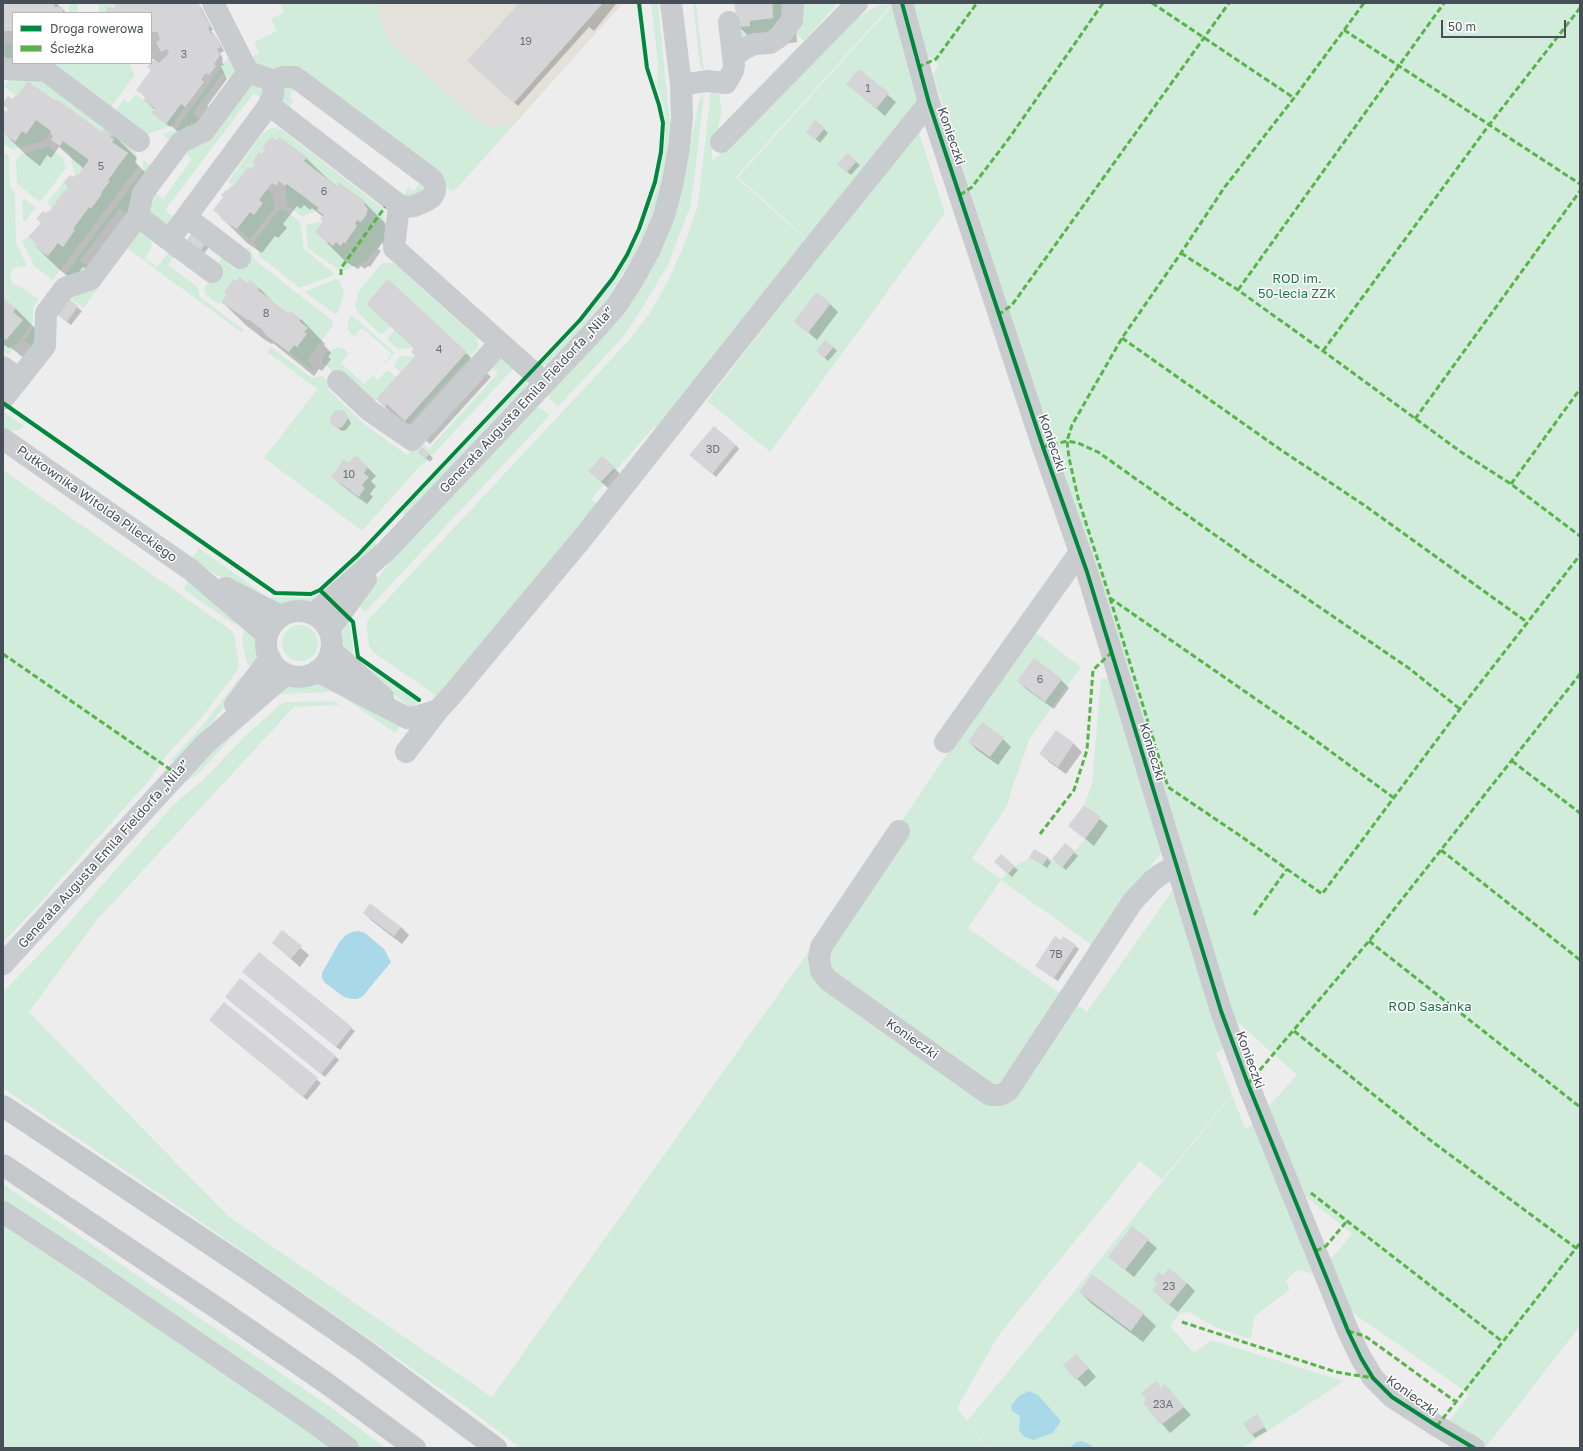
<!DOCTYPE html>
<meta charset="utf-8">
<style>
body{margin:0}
#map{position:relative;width:1583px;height:1451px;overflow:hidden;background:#eeeded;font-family:"Golos Text",sans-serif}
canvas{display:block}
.frame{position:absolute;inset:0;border:4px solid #464f58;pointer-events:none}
.legend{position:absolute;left:12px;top:12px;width:140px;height:52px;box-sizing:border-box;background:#fff;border:1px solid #b5b9bc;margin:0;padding:5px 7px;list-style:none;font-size:12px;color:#464f58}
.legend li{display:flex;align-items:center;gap:8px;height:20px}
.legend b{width:20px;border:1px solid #b5b9bc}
.scale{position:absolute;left:1441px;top:20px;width:125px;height:18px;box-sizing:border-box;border:2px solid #464f58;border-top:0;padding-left:5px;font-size:12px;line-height:14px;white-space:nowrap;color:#464f58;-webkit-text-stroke:3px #fff;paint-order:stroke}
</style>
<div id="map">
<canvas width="1583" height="1451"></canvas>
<div class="frame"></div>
<ul class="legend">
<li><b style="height:5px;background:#00873e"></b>Droga rowerowa</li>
<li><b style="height:5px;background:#57b448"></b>Ścieżka</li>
</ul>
<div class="scale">50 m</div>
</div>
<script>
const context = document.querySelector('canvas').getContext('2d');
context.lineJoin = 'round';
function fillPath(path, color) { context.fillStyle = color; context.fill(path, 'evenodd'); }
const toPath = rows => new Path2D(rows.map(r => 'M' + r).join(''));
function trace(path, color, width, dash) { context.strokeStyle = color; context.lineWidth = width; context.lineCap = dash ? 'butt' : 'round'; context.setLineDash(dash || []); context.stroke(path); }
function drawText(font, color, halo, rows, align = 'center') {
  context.font = font + ' "Golos Text",sans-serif'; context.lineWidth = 3; context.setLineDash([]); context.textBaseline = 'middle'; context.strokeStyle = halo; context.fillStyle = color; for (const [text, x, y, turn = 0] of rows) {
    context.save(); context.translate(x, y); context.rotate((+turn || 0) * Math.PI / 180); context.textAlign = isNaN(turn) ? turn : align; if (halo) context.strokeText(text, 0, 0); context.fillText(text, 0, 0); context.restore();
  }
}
fillPath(toPath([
 [313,3,623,3,457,188]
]), '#e4e1da');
fillPath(toPath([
 [69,3,78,3,78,13,69,13],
 [99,3,115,3,115,8,106,8,106,13,99,13],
 [280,3,377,3,382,26,391,44,478,121,485,125,496,127,503,127,515,123,457,188,453,191,447,188,277,72,256,67,248,58,259,53,254,42,277,31,271,19,284,12],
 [651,3,658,3,670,124,667,156,662,182,653,213,638,250,607,298,592,317,549,364,540,366,582,323,615,281,640,237,658,185,664,153,666,127,664,107,657,86,658,64],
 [693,3,696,3,704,71,700,66],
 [774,3,787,3,782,27,742,43,738,27,750,26,750,21,773,18],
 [798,3,838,3,804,41,795,33],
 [913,3,1580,3,1580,1326,1486,1447,1448,1423,1469,1394,1350,1311,1329,1261,1352,1234,1304,1195,1267,1108,1297,1075,1234,1019,933,74,939,65,926,55],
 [892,4,736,177,808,241,660,430,654,427,591,499,601,507,441,699,373,652,369,646,366,624,369,619,630,339,651,311,668,281,684,245,698,205,711,90,719,90,722,113,717,131,712,141,712,161,732,144,860,16,878,5],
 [892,6,922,99,808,240,738,177],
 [5,44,13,44,13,63,93,63,94,64,99,64,100,63,129,63,135,75,109,110,5,66],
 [230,55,237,70,231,79,223,73,193,113,201,120,171,141,162,134,175,130],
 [14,73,45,75,105,127,102,132,57,99,56,101,29,81,17,96,4,87],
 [252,82,263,87,264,101,254,93,165,210,175,219,171,223,166,225,148,216,153,192,163,199,192,159,183,151],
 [284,86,296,87,289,97,294,101,286,111,280,98],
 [135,94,155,108,151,113,166,124,181,104,185,107,173,125,140,137,113,113,124,99,129,103],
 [704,94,695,173,690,207,668,265,635,320,623,337,558,407,550,400,548,393,684,180,699,100],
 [36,120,51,131,45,140,13,150,3,143,3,133,15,142,22,131,26,134],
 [271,128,276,128,283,131,385,210,384,240,365,262,345,270,340,268,337,269,308,248,306,225,323,221,321,238,327,243,336,242,341,246,343,242,345,243,357,226,355,224,357,220,361,222,367,214,366,213,368,209,349,189,339,182,336,186,273,137,270,140,268,140,262,148,265,150,262,154,259,152,252,161,255,164,251,169,248,167,233,186,228,182,262,134],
 [918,129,945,213,770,452,707,401],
 [117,136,135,142,137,168,53,280,34,266,22,241,28,237,37,244,35,247,48,256,58,243,63,247,75,230,73,228,89,207,91,208,109,181,108,180,127,153,112,142],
 [63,141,89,160,78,175,74,172,70,154,60,146],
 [48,146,63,158,66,168,42,200,38,201,17,184,16,161,20,155],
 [3,152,9,156,10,187,15,193,16,242,27,266,13,268,10,272,12,284,20,286,39,299,33,307,33,322,8,355,3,351,3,338,6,340,23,320,13,312,16,308,3,298],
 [143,160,153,167,129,216,119,209,80,260,90,268,60,281,143,170],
 [421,181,425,183,426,193,402,197,409,187,414,191],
 [63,183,69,187,66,191,64,190,52,208,47,203],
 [287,184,319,208,317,210,302,217,287,205,285,186],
 [267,189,272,193,275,207,250,239,237,229,250,212,254,215,263,203,259,200],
 [24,199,35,206,35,209,26,221,23,221,22,200],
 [283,209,300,222,304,249,334,273,334,275,300,288,260,257,254,242,278,211],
 [137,229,150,238,152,243,151,249,145,258,157,267,168,253,171,252,176,254,168,265,198,287,200,297,244,330,242,333,127,248],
 [249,247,256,261,333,321,333,325,307,361,314,367,312,370,289,352,294,345,297,347,307,334,304,332,307,328,299,321,301,318,290,310,288,313,258,290,260,287,250,281,248,283,240,277,236,281,234,280,224,292,227,294,219,304,206,295,204,288,218,269,215,267,223,257,228,264,235,270,245,257,244,253],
 [387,263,393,263,397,266,476,337,479,344,476,350,408,424,405,421,467,352,388,280,366,304,391,326,384,333,380,334,358,313,355,306,359,291,381,264],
 [336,279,340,281,344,293,338,313,335,314,306,293,306,291],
 [101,284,84,308,68,297,76,292],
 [350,316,353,316,395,353,385,364,384,363,392,354,362,328,354,336,351,334,348,329,348,322],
 [39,320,34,348,24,340],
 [395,330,414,348,398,349,388,341,388,337],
 [271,347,312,378,322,376,329,382,329,390,362,422,407,455,420,441,429,449,498,373,489,364,497,359,503,358,515,367,424,464,421,465,362,531,264,458,317,389,267,352],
 [338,347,344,349,349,354,341,363,364,384,373,375,378,380,386,371,389,371,396,377,373,403,337,376,322,362,322,359,327,352],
 [400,356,415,356,400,372,394,367,394,364],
 [528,379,525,389,408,514,405,515,401,513],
 [539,407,550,415,366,611,364,611,357,604,392,560,535,408],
 [4,412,24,426,20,429,10,432,3,427],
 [3,470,231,630,234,634,239,666,237,671,203,716,165,757,148,782,65,874,36,908,3,942],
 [374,542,376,544,376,548,334,582],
 [199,548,258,590,259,594,243,590,191,560],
 [190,579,239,620,236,624,232,623,183,589],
 [319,594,323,597,310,603,280,605,266,602,270,597,310,598],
 [347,619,350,626,354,658,348,654,344,646,342,635],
 '282 643a18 18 0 1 1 36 0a18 18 0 1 1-36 0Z',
 [247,627,255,638,258,653,256,660,252,668,247,663,242,640,243,634],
 [1031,629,1081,667,1030,738,1011,791,1008,804,972,859,1001,879,1015,866,1029,858,1042,865,1048,857,1062,867,1085,839,1101,818,1084,805,1092,784,1101,678,1110,678,1163,850,1092,945,1001,880,968,928,1087,1012,1175,887,1225,1048,1216,1053,1232,1094,1162,1180,1140,1161,998,1336,957,1408,987,1448,520,1448,464,1405,189,1214,3,1088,3,992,60,933,173,805,205,778,244,737,281,704,286,702,333,701,340,705,294,707,96,921,29,1012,228,1216,492,1397,907,813],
 [367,669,370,669,417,702,412,709,365,672],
 [244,676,246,678,213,721,176,760,170,761,206,721,240,677],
 [316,682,334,692,281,694,277,691,286,685,293,683],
 [347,694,400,726,395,733,344,698],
 [271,700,270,703,235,734,199,773,185,783,183,781,220,742],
 [1232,1095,1245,1128,1257,1124,1315,1274,1297,1270,1286,1280,1290,1289,1254,1317,1251,1339,1217,1328,1189,1312,1180,1313,1170,1326,1194,1353,1211,1340,1344,1381,1242,1448,988,1448,967,1421,1064,1304],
 [3,1184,326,1404,386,1448,359,1448,281,1390,3,1205],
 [3,1223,337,1448,3,1448]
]), '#d2ecdc');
fillPath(toPath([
 [359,931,365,933,384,949,391,962,363,996,357,999,351,999,344,997,325,983,322,978,322,973,340,941,346,935,352,932],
 [1029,1391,1038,1395,1061,1421,1053,1433,1033,1440,1024,1437,1019,1430,1020,1416,1012,1411,1011,1406,1019,1396],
 [1081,1441,1091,1445,1093,1448,1069,1448,1075,1443]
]), '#a9d9e8');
fillPath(toPath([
 [3,3,58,3,58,5,67,13,13,13,13,61,8,61,3,56],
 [116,3,195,3,201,7,213,30,211,31,217,38,224,51,220,53,223,59,222,61,224,65,221,66,227,79,207,106,209,108,192,129,187,126,181,134,171,126,170,127,152,113,155,110,144,100,146,98,138,90,152,71,148,67,155,59,151,59,151,13,107,13,116,9],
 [520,3,615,3,616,4,594,31,589,27,518,106,472,64],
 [735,3,789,3,796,28,797,42,774,46,764,51,739,27],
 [859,70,896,102,885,116,848,84],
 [13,101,102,133,113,134,137,158,135,162,151,178,133,206,88,270,83,267,73,280,61,271,36,247,38,245,30,237,42,223,46,215,50,212,69,188,65,183,78,176,84,169,59,147,51,158,47,155,40,166,27,156,3,132,3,113,6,113],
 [815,121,828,133,820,143,811,135],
 [262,156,306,158,331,182,365,203,390,228,385,246,382,243,378,249,381,251,370,267,368,266,365,269,361,266,358,269,346,262,322,238,324,222,323,217,312,208,310,210,304,205,301,209,297,206,283,224,287,228,278,238,275,236,262,253,247,243,214,210,228,192,251,170],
 [856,162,860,165,851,175,842,168],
 [192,234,209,247,203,255,190,245],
 [388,281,466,353,491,377,430,444,412,428,402,424,377,399,416,356,415,349,367,304],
 [248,284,259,288,277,306,288,314,301,319,325,344,324,345,331,353,328,357,331,359,322,371,319,369,314,376,273,343,272,344,265,340,247,326,222,302,228,295,225,292],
 [3,299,16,309,40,333,31,364,10,347,9,348,3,344],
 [68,300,82,311,71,325,61,317],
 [830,304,838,312,817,340,795,321],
 [833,347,837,351,828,361,818,351],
 [345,413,351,423,346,430,342,431,335,426],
 [736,445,739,449,716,477,694,458],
 [422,448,433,458,430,462,419,451],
 [357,457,376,476,371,481,376,486,370,494,373,497,367,504,341,485,333,477],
 [614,468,622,476,610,490,598,479],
 [1061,680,1069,688,1054,709,1026,689,1018,681],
 [1056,732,1074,744,1082,752,1066,774,1049,762,1041,754],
 [1003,739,1011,747,998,765,977,750,969,742],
 [1085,806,1108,826,1094,846,1070,826],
 [1065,844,1078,856,1066,870,1057,863],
 [1031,858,1047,858,1051,862,1047,868],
 [999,866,1014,867,1018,870,1012,877],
 [364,913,401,927,409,935,402,944,372,921],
 [282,932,309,955,300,967,273,943],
 [1061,942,1075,946,1079,949,1058,981,1040,969],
 [247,976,351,1028,355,1031,340,1050],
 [230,1001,335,1056,339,1060,325,1077],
 [224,1003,321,1083,307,1100,214,1024],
 [1132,1227,1157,1248,1134,1277,1109,1257],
 [1092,1276,1143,1314,1156,1326,1143,1342,1092,1304,1080,1292],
 [1163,1278,1187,1283,1195,1291,1178,1312,1161,1298],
 [1084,1363,1096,1377,1085,1387,1064,1365],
 [1165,1386,1191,1415,1170,1433,1144,1403],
 [1257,1416,1267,1431,1255,1438,1244,1423]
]), '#0003');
fillPath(toPath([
 [3,3,54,3,54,7,63,7,63,13,13,13,13,31,3,31],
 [115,3,198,3,210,26,208,28,211,34,214,33,221,47,217,49,220,55,214,64,216,66,209,75,206,73,201,80,204,82,185,107,181,104,166,124,151,113,155,108,143,100,146,97,136,90,151,70,147,67,154,59,159,63,169,53,167,49,161,52,156,42,160,40,158,32,151,32,151,13,106,13,106,7,115,8],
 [519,3,603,3,514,103,467,61],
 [734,3,772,3,773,18,750,21,750,26,738,27],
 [859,69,889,93,876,109,846,84],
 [28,81,56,101,57,99,102,132,105,127,113,133,110,137,114,140,112,142,128,153,108,180,110,181,101,193,102,194,91,209,89,207,73,229,75,230,63,247,58,243,48,256,35,247,37,244,28,237,41,223,36,219,43,211,46,213,49,210,50,211,64,190,66,191,69,187,63,183,70,175,74,177,76,174,78,175,89,160,63,141,60,146,51,140,53,136,50,133,51,131,36,120,26,134,22,131,15,142,3,133,3,111,4,110,6,112,8,109,3,105,3,103,8,96,12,99,16,95,17,96],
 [815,120,825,128,815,140,806,132],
 [272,137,277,140,279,137,307,157,304,161,336,186,339,182,366,202,364,205,368,209,366,213,367,214,361,222,357,220,355,224,357,226,345,243,343,242,341,246,336,242,333,246,328,242,327,243,315,232,323,221,320,219,324,215,317,210,319,208,287,184,285,186,279,181,276,186,272,183,259,200,263,203,254,215,250,212,237,229,221,219,222,217,213,210,223,197,221,195,226,190,227,191,232,185,233,186,248,167,251,169,255,164,252,162,259,152,262,154,265,150,262,148,268,140,270,140],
 [847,153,857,161,847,172,837,164],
 [192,233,206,243,199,252,185,242],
 [240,277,248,283,250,280,260,288,258,290,288,313,290,310,301,319,299,321,308,328,304,332,307,334,297,347,294,345,289,352,267,336,263,332,264,331,248,319,247,320,240,315,221,302,227,294,224,292,234,279,236,281],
 [388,279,467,352,405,421,387,404,385,407,376,399,415,356,411,352,414,348,366,304],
 [816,292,831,303,808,333,794,322],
 [3,298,16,308,13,312,23,320,6,340,3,338],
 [68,298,78,306,67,322,56,314],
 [825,340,834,347,824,358,816,351],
 [336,410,342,410,345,412,348,419,342,427,337,428,330,423,330,418],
 [714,426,736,445,712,474,689,455],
 [422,447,430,454,425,459,418,452],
 [357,456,368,467,364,473,369,477,362,485,365,488,359,497,331,477,344,459,349,463,354,457],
 [602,456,615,467,601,482,588,471],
 [1034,658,1062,679,1045,702,1017,681],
 [982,722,1004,738,990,757,968,742],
 [1056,730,1074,743,1058,767,1039,754],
 [1084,805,1101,817,1085,839,1068,826],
 [1065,843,1075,851,1062,868,1052,859],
 [1034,849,1048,857,1043,865,1029,858],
 [1001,854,1015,866,1008,874,994,862],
 [370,903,401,927,394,936,363,913],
 [282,930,302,946,291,959,272,943],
 [1055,936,1061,940,1063,936,1076,945,1054,978,1035,966],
 [259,952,352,1027,336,1047,242,972],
 [240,978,336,1056,321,1074,225,997],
 [224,1002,318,1078,303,1097,209,1020],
 [1132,1226,1149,1239,1125,1270,1108,1257],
 [1169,1268,1187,1283,1169,1305,1152,1290,1157,1283,1153,1279,1159,1272,1163,1276],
 [1092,1274,1144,1313,1131,1331,1079,1292],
 [1076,1354,1089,1368,1076,1380,1063,1365],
 [1156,1381,1161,1388,1165,1384,1184,1407,1161,1425,1143,1403,1146,1400,1141,1393],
 [1257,1414,1265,1427,1251,1435,1243,1423]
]), '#d5d5d7');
trace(toPath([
 [902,3,929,103,1043,447,1087,572,1221,1011,1248,1084,1348,1331,1361,1358,1373,1378,1392,1397,1437,1426,1474,1448],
 [733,57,745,48,755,44,770,43,779,37,792,20,793,3],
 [3,69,46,71,139,141],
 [248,72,274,81,283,77,295,77,432,179,435,185,435,191,432,197,426,201,414,206,406,207,399,205,269,105,273,94,274,81],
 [681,85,707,81,726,83,733,71,734,65,729,22],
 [721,142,857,3],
 [399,205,394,248,545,383],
 [138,216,169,240,269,105],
 [186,217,240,258],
 [169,240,212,272],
 [3,367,19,379,45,346,46,313,55,301,65,288,91,279,138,216,143,193,181,142,204,131,248,72,213,3],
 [338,381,370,411,412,440,500,343],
 [3,399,19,379],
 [3,439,191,570,267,635],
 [226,588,281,616],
 '266 644a33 33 0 1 1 66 0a33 33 0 1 1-66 0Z',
 [313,614,385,552,594,331,616,306,633,280,650,249,664,216,673,181,679,148,682,118,681,85,671,3],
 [329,630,366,579],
 [331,650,383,697],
 [317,671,407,718,419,716,438,710],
 [235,705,270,658],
 [945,742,1080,552],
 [406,752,438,710,451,696,581,540,813,247,929,103],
 [899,831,821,947,819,958,821,971,828,980,990,1095,1000,1095,1008,1091,1133,901,1152,881,1161,874,1176,866],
 [3,964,205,744,286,674],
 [3,1212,88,1268,313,1422,348,1448]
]), '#c9ccce', 22);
trace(toPath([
 [3,1106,249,1270,363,1349,496,1448],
 [3,1165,217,1308,329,1385,415,1448]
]), '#c5c8cb', 22);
trace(toPath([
 [1152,3,1294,98],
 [1344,30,1580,184],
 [918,67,936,59,977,3],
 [960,195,972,187,1010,137,1103,3],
 [1181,253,1238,290,1323,351,1461,452,1511,484,1580,536],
 [341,275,341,268,385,207],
 [1238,290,1444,3],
 [998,315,1012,305,1229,3],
 [1122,338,1281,450,1364,505,1527,622],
 [1323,351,1489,125,1580,8],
 [1415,419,1580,191],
 [1043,447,1067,441,1072,425,1122,338,1181,253,1224,188,1294,98,1364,3],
 [1511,484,1580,389],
 [1110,598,1168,787,1242,837,1322,894,1460,709,1580,555],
 [3,654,177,774],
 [1512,761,1580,813],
 [1394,798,1315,740,1110,598,1078,498,1069,458,1067,441,1078,443,1098,452,1249,559,1410,669,1460,709],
 [1040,834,1074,790,1087,750,1093,670,1111,653],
 [1441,850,1580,960],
 [1254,915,1287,869],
 [1369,941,1580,1107],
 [1294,1031,1434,1143,1576,1248],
 [1248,1084,1369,941,1580,674],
 [1311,1193,1503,1342],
 [1316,1251,1326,1246,1347,1221],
 [1182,1322,1336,1372,1373,1378],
 [1348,1331,1365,1336,1456,1402],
 [1437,1426,1580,1243]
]), '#57b448', 3, [6, 3]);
trace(toPath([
 [902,3,929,103,1043,447,1087,572,1221,1011,1248,1084,1348,1331,1361,1358,1373,1378,1392,1397,1437,1426,1474,1448],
 [3,403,275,593,311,594,320,590,358,555,580,320,613,278,627,255,639,229,655,182,661,152,663,123,659,105,647,68,639,3],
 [320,590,353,622,358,657,419,700]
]), '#00873e', 4);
drawText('11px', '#6b7279', null, [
 ["19",526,42],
 ["3",184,55],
 ["1",868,89],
 ["5",101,167],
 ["6",324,192],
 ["8",266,314],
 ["4",439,350],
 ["3D",713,450],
 ["10",349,475],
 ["6",1040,680],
 ["7B",1056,955],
 ["23",1169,1287],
 ["23A",1163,1405]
]);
drawText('13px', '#464f58', '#fff', [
 ["Konieczki",951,136,71],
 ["Generała Augusta Emila Fieldorfa „Nila”",527,400,-47],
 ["Konieczki",1052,443,71],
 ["Pułkownika Witolda Pileckiego",97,504,35],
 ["Konieczki",1152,752,73],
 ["Generała Augusta Emila Fieldorfa „Nila”",104,854,-48],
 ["Konieczki",912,1039,35],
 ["Konieczki",1250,1060,70],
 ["Konieczki",1412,1396,36]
]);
drawText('13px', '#1c744a', '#fff', [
 ["ROD im.",1297,279],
 ["50-lecia ZZK",1297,294],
 ["ROD Sasanka",1430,1007]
]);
</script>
